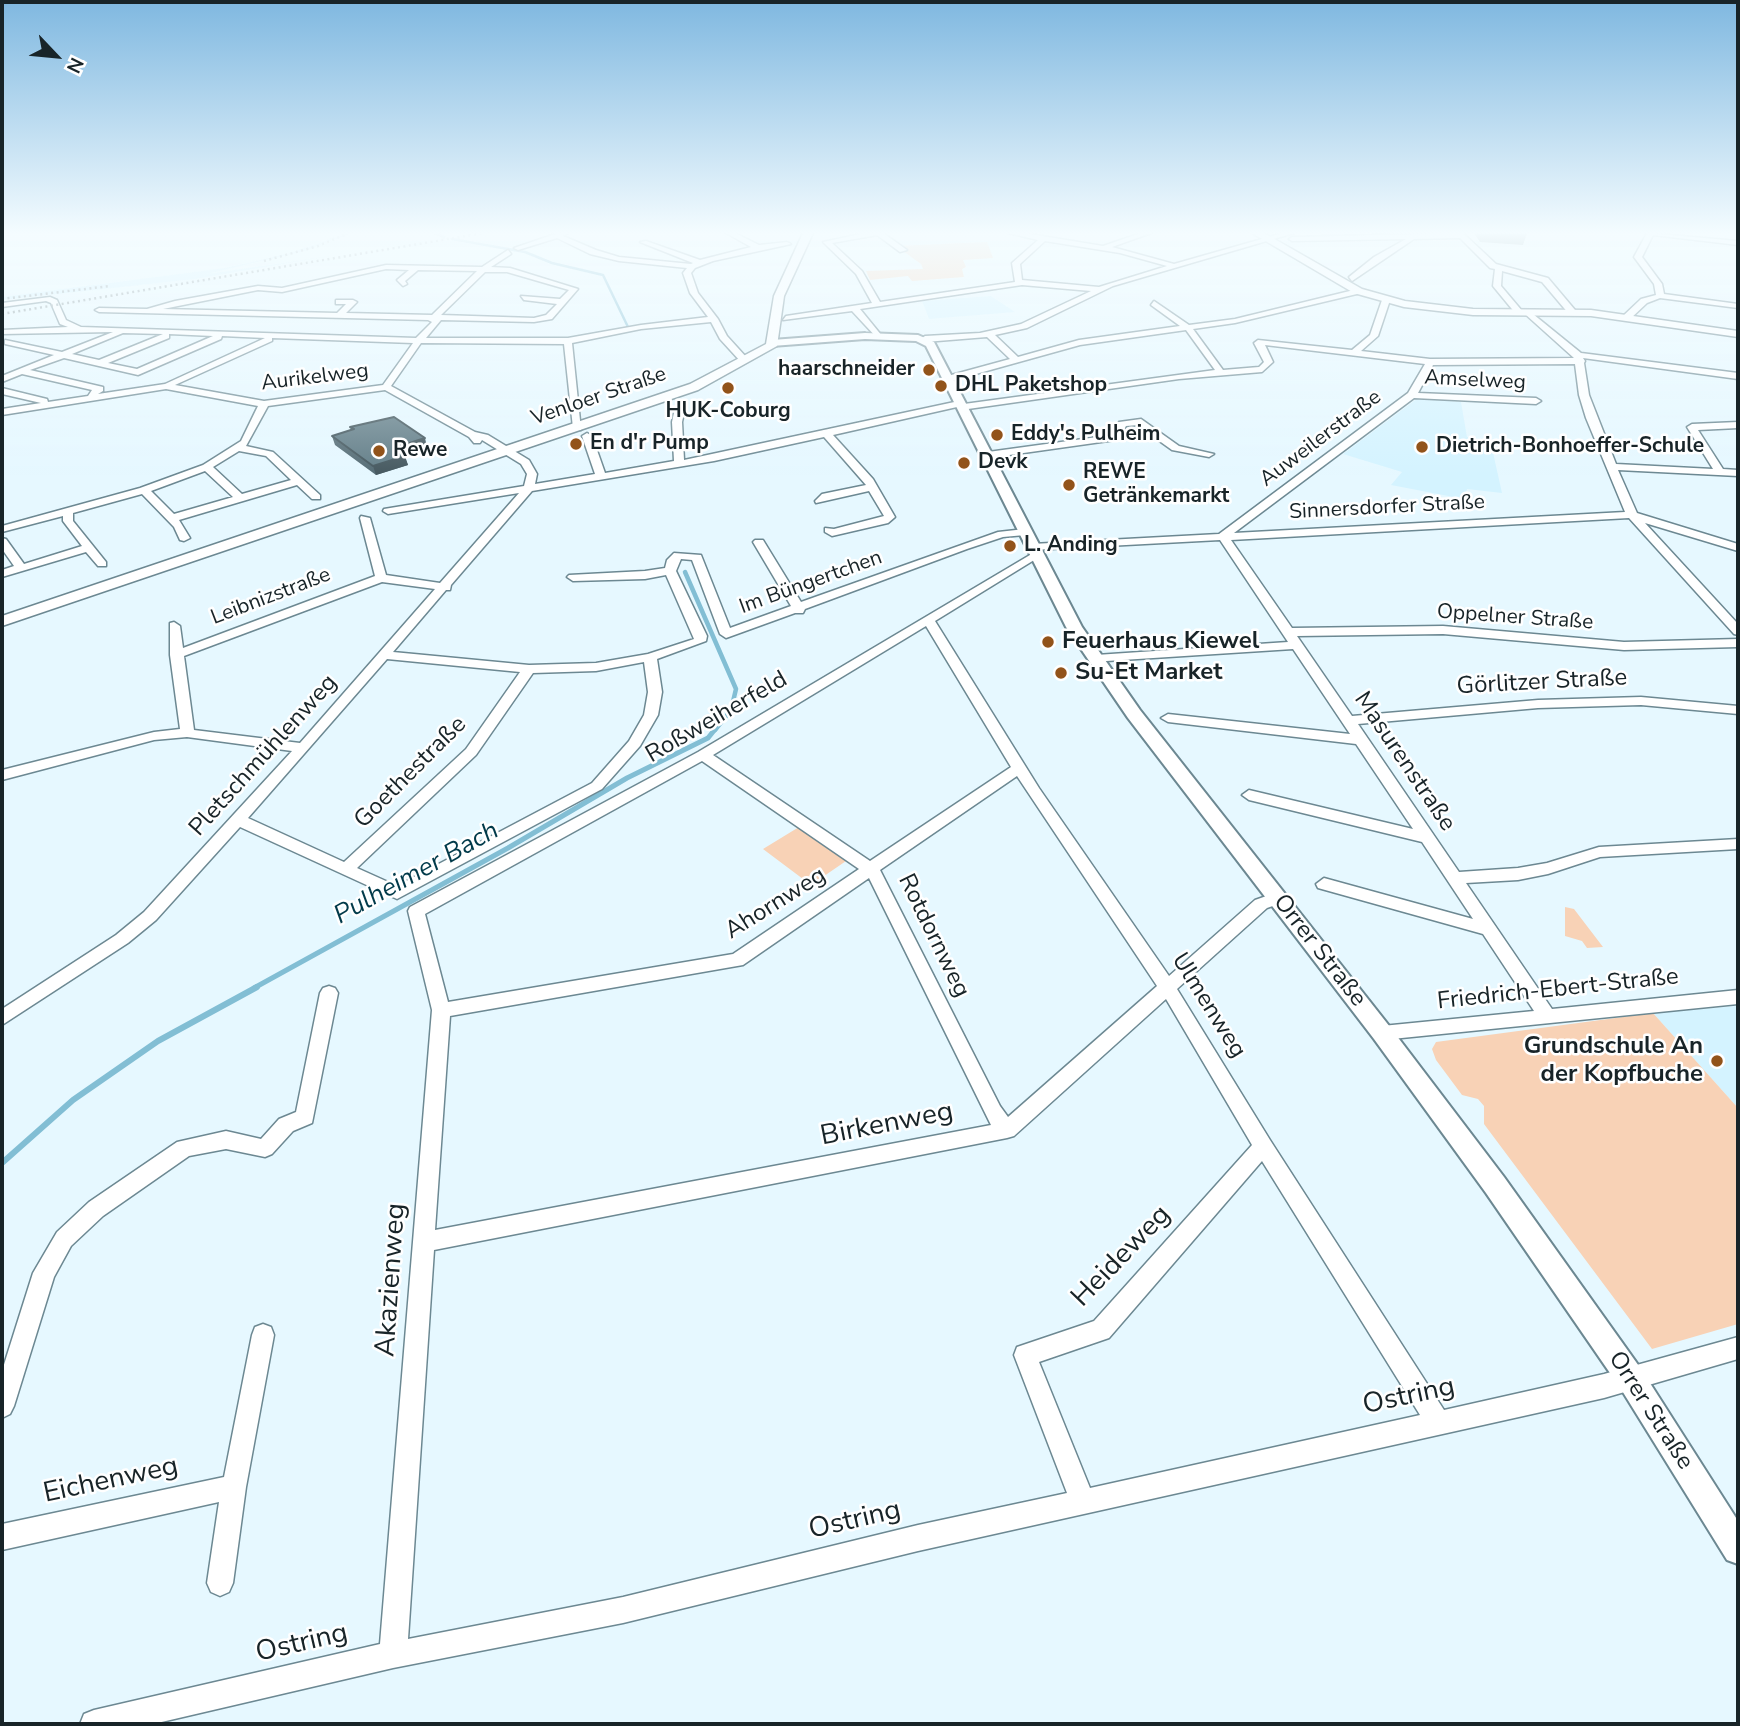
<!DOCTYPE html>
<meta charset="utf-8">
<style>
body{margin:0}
#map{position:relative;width:1740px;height:1726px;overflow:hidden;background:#e6f8ff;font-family:"Nunito Sans",sans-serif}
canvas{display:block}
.frame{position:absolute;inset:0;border:4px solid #182428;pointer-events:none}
.north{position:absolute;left:21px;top:21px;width:70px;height:70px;-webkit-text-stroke:5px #fff;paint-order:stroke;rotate:116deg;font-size:19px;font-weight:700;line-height:28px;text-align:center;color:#182428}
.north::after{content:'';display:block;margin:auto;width:24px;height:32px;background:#182428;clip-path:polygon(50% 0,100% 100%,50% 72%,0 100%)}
</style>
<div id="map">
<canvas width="1740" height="1726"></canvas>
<div class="frame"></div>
<div class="north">N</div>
</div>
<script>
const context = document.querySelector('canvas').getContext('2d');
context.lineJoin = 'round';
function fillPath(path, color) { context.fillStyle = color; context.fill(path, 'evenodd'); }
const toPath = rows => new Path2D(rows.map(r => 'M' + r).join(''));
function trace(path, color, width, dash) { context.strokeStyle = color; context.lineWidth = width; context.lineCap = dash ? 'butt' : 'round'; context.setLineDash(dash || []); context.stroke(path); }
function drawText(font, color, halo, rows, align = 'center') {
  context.font = font + ' "Nunito Sans",sans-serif'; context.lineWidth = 5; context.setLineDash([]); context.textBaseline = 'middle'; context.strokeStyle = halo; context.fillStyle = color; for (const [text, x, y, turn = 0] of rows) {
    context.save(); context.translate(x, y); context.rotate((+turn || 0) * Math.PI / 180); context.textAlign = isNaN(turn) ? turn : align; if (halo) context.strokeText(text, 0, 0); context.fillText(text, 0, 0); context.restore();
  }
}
fillPath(toPath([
 [346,233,352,233,304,251,207,274,330,256,195,279,2,300,2,297,225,268,290,253],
 [991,296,1015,312,929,319,922,301],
 [1418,398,1461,402,1467,437,1490,439,1502,493,1467,489,1464,499,1391,485,1402,472,1343,454],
 [1738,1006,1738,1108,1653,1013]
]), '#d4f3ff');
fillPath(toPath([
 [987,242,993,258,963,260,966,267,962,269,964,277,912,281,908,276,870,280,866,271,923,269,921,264,896,246],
 [799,827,846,861,811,885,763,849],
 [1565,907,1574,909,1603,947,1587,948,1582,941,1565,936],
 [1653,1013,1738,1108,1738,1324,1652,1349,1484,1124,1484,1106,1478,1099,1462,1095,1436,1060,1432,1049,1436,1042]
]), '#f8d2b6');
trace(toPath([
 [435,233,444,237],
 [452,239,525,252,552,263,603,275,628,327]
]), '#82bed4', 2.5);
trace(toPath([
 [685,572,736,689,731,710,715,730]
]), '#82bed4', 4.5);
trace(toPath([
 [254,988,508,848,627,778,708,738,716,728]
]), '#82bed4', 5);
trace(toPath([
 [2,1163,73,1100,158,1041,257,987]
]), '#82bed4', 6);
const minor = toPath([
 [558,233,568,233,563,236,596,250,619,257,691,264,693,263,640,242,646,241,700,260,751,247,726,233,735,233,759,245,787,242,791,244,713,261,695,268,691,273,698,293,718,319,727,336,747,358,747,362,741,362,720,339,711,322,641,329,572,343,581,430,573,428,564,344,421,343,391,386,475,432,488,435,529,460,537,474,535,484,595,474,582,436,587,433,592,436,605,473,674,461,672,422,675,408,680,405,685,408,682,422,684,460,959,401,964,404,1215,370,1186,330,1080,345,947,382,944,381,944,377,1010,359,987,337,925,342,921,339,925,336,980,333,1021,324,1091,291,1022,285,860,309,882,336,878,339,852,311,783,320,786,316,872,303,856,274,823,242,865,233,883,233,907,250,900,252,877,235,832,243,862,271,880,302,1015,282,1012,263,1038,240,1008,233,1024,233,1103,246,1141,233,1151,233,1112,247,1174,264,1283,233,1294,233,1113,286,1027,328,995,335,1018,357,1079,340,1180,326,1151,305,1154,301,1189,325,1235,319,1358,289,1361,293,1235,323,1193,329,1223,370,1259,367,1264,362,1254,343,1258,340,1352,350,1370,335,1382,300,1386,298,1390,300,1378,336,1361,351,1430,359,1574,358,1525,314,1528,310,1581,353,1738,373,1738,379,1583,358,1585,361,1584,363,1589,395,1616,464,1713,469,1687,427,1692,424,1738,422,1738,428,1698,430,1723,469,1738,470,1738,476,1618,470,1637,513,1738,544,1738,551,1645,523,1738,624,1738,635,1734,634,1629,518,1231,540,1292,628,1443,626,1624,642,1738,639,1738,647,1624,650,1443,634,1297,636,1352,716,1538,700,1641,697,1738,706,1738,714,1641,705,1538,708,1358,724,1459,872,1518,868,1547,863,1599,847,1738,839,1738,849,1600,857,1548,874,1518,880,1466,883,1552,1009,1738,990,1738,1004,1382,1040,1376,1038,1373,1033,1376,1028,1382,1026,1534,1011,1483,934,1318,888,1316,884,1324,878,1473,919,1422,842,1249,800,1242,795,1249,790,1413,829,1356,744,1168,722,1161,718,1168,714,1350,734,1293,649,1091,662,1091,656,1096,655,1288,642,1220,540,1032,550,1026,547,1032,544,1219,534,1408,393,1425,364,1265,345,1273,362,1262,372,1179,379,961,410,957,407,833,435,873,479,895,517,888,523,832,536,825,532,825,528,834,529,884,516,869,491,816,503,815,501,822,494,866,485,824,437,714,461,532,491,451,585,450,590,446,590,393,652,529,665,596,663,648,654,694,639,666,575,645,579,573,581,567,577,569,575,645,571,665,568,667,560,674,553,701,555,730,628,791,606,753,542,755,540,763,540,801,602,998,532,1025,529,1031,532,1025,535,1003,537,967,549,805,609,803,613,795,613,726,638,720,634,692,560,681,559,676,571,707,636,706,641,657,659,662,692,658,715,640,746,602,789,397,899,240,827,156,920,128,943,2,1025,2,1009,116,935,144,912,292,751,187,737,154,740,2,780,2,770,154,732,180,729,170,655,170,623,174,622,180,626,183,648,375,576,360,518,361,516,370,518,386,575,440,583,519,493,388,514,383,511,384,509,524,486,527,474,521,464,482,440,480,443,474,443,469,437,385,390,268,406,246,446,273,452,320,495,320,499,312,499,297,485,179,520,190,538,184,541,180,540,174,527,142,494,73,513,73,521,106,562,106,566,98,566,86,552,2,577,2,570,14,566,2,549,2,538,6,539,24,564,82,546,63,521,63,516,2,532,2,526,140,488,203,465,241,441,258,406,166,389,2,415,2,409,41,403,2,394,2,388,47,399,48,402,88,396,92,390,22,374,2,382,2,376,54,355,5,344,5,340,62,352,113,332,2,334,2,330,68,327,60,324,51,303,46,301,2,307,2,303,50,297,57,300,66,320,81,327,416,338,432,322,428,320,99,312,95,310,99,308,147,309,175,301,258,286,282,288,386,265,482,267,508,250,511,254,491,267,510,268,578,289,552,319,534,322,441,320,426,338,568,338,641,325,708,317,690,293,683,273,687,268,619,261,590,254,557,238,518,250,514,248,558,233],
 [1045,241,1120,253,1167,266,1099,287,1022,280,1020,264,1045,241],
 [386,269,409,270,397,280,403,286,407,284,405,281,418,270,477,271,432,315,346,313,357,302,353,300,336,300,336,304,346,304,337,313,163,309,258,290,282,292,386,269],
 [485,272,507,272,569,290,560,299,521,296,524,300,557,304,546,315,534,318,441,315,485,272],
 [123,333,163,334,99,360,72,354,123,333],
 [169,334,213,336,137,369,108,363,169,338,169,334],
 [222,336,265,338,165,384,98,394,103,391,103,387,30,370,64,358,138,375,221,339,222,336],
 [272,338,413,343,383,385,264,401,175,385,272,341,272,338],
 [1575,364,1579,395,1586,418,1625,512,1234,533,1414,398,1536,404,1541,401,1536,398,1418,393,1433,365,1575,364],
 [239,451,266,456,291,480,242,494,213,467,239,451],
 [205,471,233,497,174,514,151,491,205,471],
 [382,582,435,589,300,743,194,730,184,656,382,582],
 [387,659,520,672,466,749,344,862,248,818,387,659],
 [644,662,648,692,644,715,629,741,592,783,397,886,357,868,476,755,533,673,596,671,644,662],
 [1463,233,1496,264,1548,278,1575,310,1575,314,1569,314,1542,282,1502,271,1501,286,1523,312,1516,314,1493,286,1495,269,1490,268,1460,238,1414,239,1352,281,1349,277,1374,257,1406,239,1292,241,1289,239,1292,237,1463,233],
 [1647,233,1738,241,1738,245,1653,235,1642,257,1662,284,1664,294,1738,304,1738,308,1660,298,1647,303,1629,320,1623,320,1623,316,1641,299,1656,295,1654,284,1634,257,1647,233],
 [1141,419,1179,446,1214,454,1209,457,1172,450,1151,435,988,458,983,455,988,452,1112,435,1119,422,1141,419],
 [1139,425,1145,430,1122,433,1126,426,1139,425],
 [1035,552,1039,553,1039,557,935,621,1039,788,1169,976,1255,900,1278,892,1284,894,1286,898,1284,902,1267,908,1177,989,1270,1140,1444,1410,1604,1374,1738,1337,1738,1359,1604,1398,918,1551,623,1623,393,1668,153,1724,80,1724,84,1714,94,1710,380,1644,432,1010,408,911,410,907,698,752,1035,552],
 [926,626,1011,767,870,861,713,755,926,626],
 [702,761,859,869,733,954,448,1002,425,914,702,761],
 [1017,776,1157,986,1008,1117,1000,1106,880,870,1017,776],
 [869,878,991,1125,435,1230,450,1016,743,965,869,878],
 [1166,999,1252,1145,1094,1321,1017,1347,1014,1355,1067,1493,918,1525,623,1597,408,1639,434,1250,1007,1138,1014,1136,1166,999],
 [1262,1161,1420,1415,1090,1488,1039,1362,1109,1338,1262,1161],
 [329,986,335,988,338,993,312,1123,293,1131,272,1154,265,1157,226,1149,189,1156,103,1216,71,1246,54,1277,14,1406,10,1414,2,1418,2,1371,33,1273,57,1232,89,1202,177,1142,226,1131,261,1139,279,1119,296,1112,320,993,323,988,329,986],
 [263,1324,271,1327,274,1335,246,1487,233,1583,229,1592,220,1596,211,1592,207,1583,219,1502,2,1550,2,1524,224,1477,252,1335,255,1327,263,1324]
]);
const tertiary = toPath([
 [865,333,918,335,934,342,1082,627,1140,710,1390,1027,1504,1177,1641,1369,1738,1521,1738,1564,1727,1560,1621,1389,1486,1193,1374,1039,1128,718,1066,627,926,346,916,341,865,339,772,346,767,343,772,340,865,333]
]);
const secondary = toPath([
 [803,233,813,233,784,296,777,346,698,390,2,626,2,616,690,384,766,344,774,296,803,233],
 [1252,233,1264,233,1362,289,1405,301,1473,309,1591,310,1738,331,1738,337,1591,316,1473,315,1404,307,1354,293,1252,233]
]);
trace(minor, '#6c8892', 3);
trace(tertiary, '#6c8892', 4);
trace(secondary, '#6c8892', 3);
fillPath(minor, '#fff');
fillPath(tertiary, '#fff');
fillPath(secondary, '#fff');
trace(toPath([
 [264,261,318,246,349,233],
 [2,299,110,286],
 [2,314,484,233]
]), '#87969c', 2.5, [2, 3.5]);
fillPath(toPath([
 [1474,233,1527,233,1523,245,1480,242],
 [350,427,427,447,404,455,408,465,376,475,335,445,332,436,351,430]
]), '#566d76');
fillPath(toPath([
 [425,438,427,447,397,457,394,448],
 [405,456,408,465,376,475,373,466]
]), '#465960');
const building = toPath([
 [394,417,425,438,394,448,405,456,373,466,332,436,354,429,350,427,394,417]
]);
fillPath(building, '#647f89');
trace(building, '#465960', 2);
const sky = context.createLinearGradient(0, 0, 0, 475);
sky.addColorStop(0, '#7fb8e0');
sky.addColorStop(0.49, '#f4fcff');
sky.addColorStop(1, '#f4fcff00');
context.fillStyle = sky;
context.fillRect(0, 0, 1740, 475);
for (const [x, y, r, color] of [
 [929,370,7,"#92531a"],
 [941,386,7,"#92531a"],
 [728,388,7,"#92531a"],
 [997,435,7,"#92531a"],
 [576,444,7,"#92531a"],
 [1422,447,7,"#92531a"],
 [379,451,7,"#92531a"],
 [964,463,7,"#92531a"],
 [1069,485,7,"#92531a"],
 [1010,546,7,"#92531a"],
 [1048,642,7,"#92531a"],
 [1061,673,7,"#92531a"],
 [1717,1061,7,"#92531a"]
]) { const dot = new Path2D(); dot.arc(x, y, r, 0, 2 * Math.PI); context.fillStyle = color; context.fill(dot); trace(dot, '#fff', 2.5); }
drawText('bold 21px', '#182428', '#fff', [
 ["haarschneider",915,370,"right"],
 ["DHL Paketshop",955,386],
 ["HUK-Coburg",728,412,"center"],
 ["Eddy's Pulheim",1011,435],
 ["En d'r Pump",590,444],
 ["Dietrich-Bonhoeffer-Schule",1436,447],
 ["Rewe",393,451],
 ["Devk",978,463],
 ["REWE",1083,473],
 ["Getränkemarkt",1083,497],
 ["L. Anding",1024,546]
], 'left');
drawText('21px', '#182428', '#fff', [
 ["Aurikelweg",315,378,-7],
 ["Amselweg",1475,381,3],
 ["Venloer Straße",599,397,-19],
 ["Auweilerstraße",1321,439,-37],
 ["Sinnersdorfer Straße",1387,508,-3],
 ["Im Büngertchen",811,583,-20],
 ["Leibnizstraße",271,597,-21],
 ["Oppelner Straße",1515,618,4]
]);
drawText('bold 24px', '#182428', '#fff', [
 ["Feuerhaus Kiewel",1062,642],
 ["Su-Et Market",1075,673],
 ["Grundschule An",1703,1047,"right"],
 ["der Kopfbuche",1703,1075,"right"]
], 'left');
drawText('24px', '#182428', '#fff', [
 ["Görlitzer Straße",1542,683,-3],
 ["Roßweiherfeld",717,718,-30],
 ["Pletschmühlenweg",264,756,-48],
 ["Masurenstraße",1404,762,56],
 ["Goethestraße",411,773,-45],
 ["Ahornweg",776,904,-32],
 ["Rotdornweg",933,936,64],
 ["Orrer Straße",1319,951,52],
 ["Friedrich-Ebert-Straße",1558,990,-6],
 ["Ulmenweg",1208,1006,58],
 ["Orrer Straße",1650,1411,57]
]);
drawText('italic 26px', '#013a4a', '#fff', [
 ["Pulheimer Bach",417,874,-29]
]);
drawText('28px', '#182428', '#fff', [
 ["Birkenweg",887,1125,-11],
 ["Heideweg",1122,1257,-46],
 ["Akazienweg",392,1280,-86],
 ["Ostring",1409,1397,-12],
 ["Eichenweg",111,1481,-12],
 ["Ostring",855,1521,-13],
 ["Ostring",302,1644,-13]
]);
</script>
